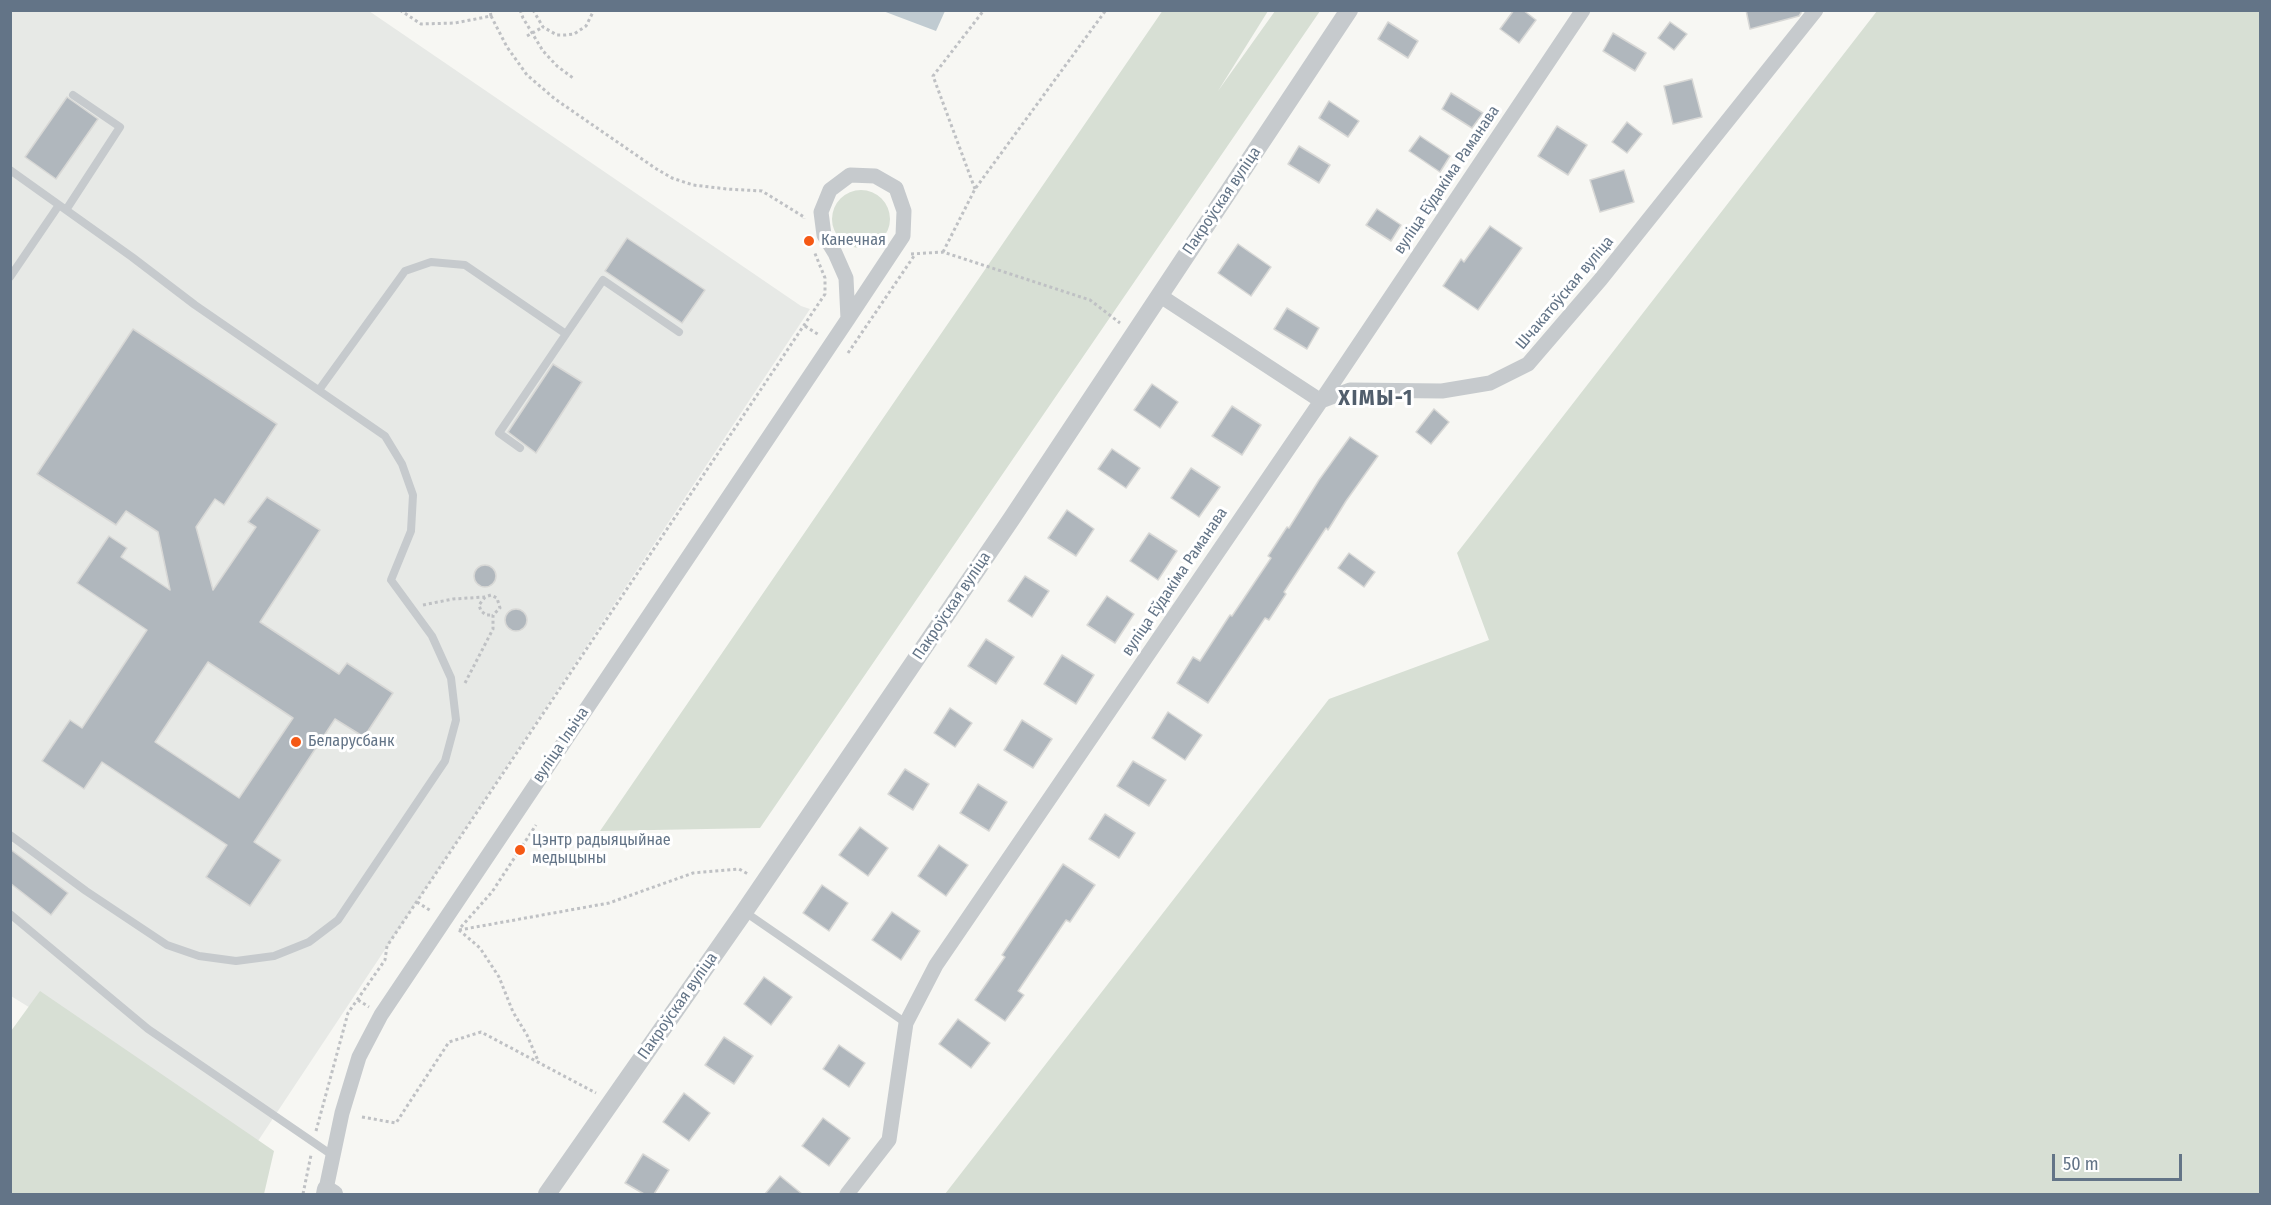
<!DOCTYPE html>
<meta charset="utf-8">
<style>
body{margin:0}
#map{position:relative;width:2271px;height:1205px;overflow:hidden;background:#f7f7f3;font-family:"Fira Sans Condensed",sans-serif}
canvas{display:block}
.frame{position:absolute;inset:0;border:12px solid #637487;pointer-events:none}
.scale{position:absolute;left:2052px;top:1154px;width:130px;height:27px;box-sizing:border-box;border:3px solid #637487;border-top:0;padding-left:8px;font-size:18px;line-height:21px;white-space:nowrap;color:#637487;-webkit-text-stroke:4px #fff;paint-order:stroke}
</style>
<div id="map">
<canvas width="2271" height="1205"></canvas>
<div class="frame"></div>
<div class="scale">50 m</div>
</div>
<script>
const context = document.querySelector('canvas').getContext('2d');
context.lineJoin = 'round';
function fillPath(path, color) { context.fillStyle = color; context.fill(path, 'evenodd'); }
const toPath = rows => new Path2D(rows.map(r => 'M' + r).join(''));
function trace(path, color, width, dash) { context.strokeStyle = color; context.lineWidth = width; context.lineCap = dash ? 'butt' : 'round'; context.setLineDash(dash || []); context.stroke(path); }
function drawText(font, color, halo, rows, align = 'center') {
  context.font = font + ' "Fira Sans Condensed",sans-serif'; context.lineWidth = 6; context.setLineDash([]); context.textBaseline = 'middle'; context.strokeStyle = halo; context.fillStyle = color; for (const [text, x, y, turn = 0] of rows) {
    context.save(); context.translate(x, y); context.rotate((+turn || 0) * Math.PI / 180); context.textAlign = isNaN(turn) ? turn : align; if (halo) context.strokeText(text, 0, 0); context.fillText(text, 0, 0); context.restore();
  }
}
fillPath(toPath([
 [10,11,369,11,801,306,810,309,254,1147,11,996]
]), '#e7e9e6');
fillPath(toPath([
 [1163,10,1268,11,1218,91,1275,11,1320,11,760,828,600,831],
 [1877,11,2260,11,2260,1194,945,1194,1329,699,1489,640,1457,553],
 '832 219a29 29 0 1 1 58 0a29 29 0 1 1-58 0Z',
 [40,991,274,1151,264,1194,11,1194,11,1031]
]), '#d7dfd4');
fillPath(toPath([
 [883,11,945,11,936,31]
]), '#c0cbd1');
const building = toPath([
 [1514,10,1523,10,1536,20,1519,43,1500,29,1514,10],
 [1746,10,1801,10,1801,13,1799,16,1750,29,1746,10],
 [1388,22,1418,41,1408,58,1378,39,1388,22],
 [1670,22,1687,34,1674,50,1658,38,1670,22],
 [1613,33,1646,53,1635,71,1603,51,1613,33],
 [1692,79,1702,117,1673,124,1664,86,1692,79],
 [1451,93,1483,113,1472,128,1442,109,1451,93],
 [67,97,98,119,56,179,25,157,67,97],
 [1329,101,1359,121,1348,137,1319,118,1329,101],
 [1627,122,1642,134,1627,153,1612,142,1627,122],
 [1557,126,1587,145,1568,175,1538,156,1557,126],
 [1420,136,1450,156,1440,172,1409,151,1420,136],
 [1299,146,1330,165,1319,183,1288,164,1299,146],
 [1624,170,1634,202,1600,212,1590,180,1624,170],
 [1377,209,1401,225,1391,241,1366,225,1377,209],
 [1490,226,1522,248,1478,310,1443,286,1461,259,1464,262,1490,226],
 [627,238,705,290,682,323,605,271,627,238],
 [1238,244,1271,267,1251,296,1218,273,1238,244],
 [1287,308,1319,328,1307,349,1274,329,1287,308],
 [133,329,277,424,224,505,215,499,196,527,213,590,256,527,248,522,267,497,320,530,260,622,339,674,347,663,393,693,364,737,335,719,254,842,281,860,250,906,206,877,227,845,102,762,84,789,42,761,70,720,82,728,147,630,77,583,109,536,127,548,121,557,170,590,158,532,126,511,116,525,37,474,133,329],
 [208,662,293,718,239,798,155,742,208,662],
 [553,364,582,382,536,453,508,432,553,364],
 [1152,384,1178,402,1160,428,1134,410,1152,384],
 [1232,406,1261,425,1242,455,1212,436,1232,406],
 [1434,409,1449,422,1431,444,1416,432,1434,409],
 [1350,437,1378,456,1346,501,1328,530,1326,528,1284,592,1286,594,1269,620,1265,618,1208,703,1177,683,1193,657,1200,661,1230,615,1232,616,1271,558,1268,556,1287,527,1289,528,1319,480,1350,437],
 [1112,449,1140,468,1126,488,1098,469,1112,449],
 [1191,468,1220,487,1199,517,1171,498,1191,468],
 [1067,510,1094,529,1076,556,1048,538,1067,510],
 [1149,533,1177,551,1158,580,1130,561,1149,533],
 [1349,553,1375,572,1364,587,1338,568,1349,553],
 '474 576a11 11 0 1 1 22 0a11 11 0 1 1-22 0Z',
 [1025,576,1049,591,1032,617,1008,601,1025,576],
 [1107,596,1134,614,1115,643,1087,625,1107,596],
 '505 620a11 11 0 1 1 22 0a11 11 0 1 1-22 0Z',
 [986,639,1014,657,996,684,968,666,986,639],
 [1062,655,1094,675,1076,704,1044,684,1062,655],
 [950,708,972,723,955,747,934,733,950,708],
 [1168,712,1202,735,1185,760,1152,738,1168,712],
 [1022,720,1052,739,1033,768,1004,750,1022,720],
 [1133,761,1166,780,1149,806,1117,786,1133,761],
 [905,769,929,784,913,810,888,794,905,769],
 [978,784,1007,802,989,831,960,813,978,784],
 [1105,814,1135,833,1119,858,1089,839,1105,814],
 [860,827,888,848,868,876,839,855,860,827],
 [939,845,968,865,946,896,918,876,939,845],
 [10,849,68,893,51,915,10,883,10,849],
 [1063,864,1095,885,1070,922,1066,920,1018,991,1024,995,1005,1021,975,1000,1005,957,1002,955,1063,864],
 [822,885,848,903,829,931,803,913,822,885],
 [892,912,920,931,901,960,872,940,892,912],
 [764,977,792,997,771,1025,744,1004,764,977],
 [958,1019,990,1043,971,1068,939,1044,958,1019],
 [724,1037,753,1056,734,1084,705,1065,724,1037],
 [839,1045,865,1063,849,1087,823,1069,839,1045],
 [684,1093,710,1113,689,1141,663,1122,684,1093],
 [823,1118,850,1138,829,1166,802,1146,823,1118],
 [643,1154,669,1170,654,1194,644,1194,625,1183,643,1154],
 [780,1176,802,1194,765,1194,780,1176]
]);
fillPath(building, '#b0b7bd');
trace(building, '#d8d8d6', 1.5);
trace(toPath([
 [400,10,421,24,455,23,491,16,490,10],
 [520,10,523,18,543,51,557,66,573,78],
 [533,10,543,27,557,35,566,35,574,34,586,26,594,10],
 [491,16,507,47,527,75,555,99,655,168,672,178,693,185,727,189,762,191,804,217,804,219],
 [527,36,543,27],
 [975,189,933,76,984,10],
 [943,252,975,189,1106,10],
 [911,254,943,252,1090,300,1120,323],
 [805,326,819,335],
 [848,353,914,256],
 [423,605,453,599,485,597],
 [465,683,493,629,493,615,500,608,497,598,491,595,485,597,479,605,481,611,486,615,493,615],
 [417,902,431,911],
 [461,927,492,892,536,825],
 [459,930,609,903,693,873,739,869,748,874],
 [459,930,480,948,499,977,513,1012,527,1035,539,1063],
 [358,1000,369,1007],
 [362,1117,396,1123,449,1042,481,1032,596,1093],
 [316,1131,348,1013,385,960,387,946,825,294,825,278,814,251],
 [303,1194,311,1155]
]), '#bfc1c4', 3, [3, 3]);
trace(toPath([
 [10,170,132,257,195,305,385,436,402,464,413,495,411,531,391,580,432,636,451,678,456,720,445,761,338,920,309,942,274,956,236,961,199,956,167,945,86,891,10,835],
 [66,210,120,127,73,95],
 [10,277,59,205],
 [319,390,405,271,431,262,465,265,566,334,603,280,679,332],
 [520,448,499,433,566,334],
 [745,912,906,1023],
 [10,914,148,1029,332,1155]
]), '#c6cacd', 8);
trace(toPath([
 [1159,295,1321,401,1350,390,1442,391,1490,383,1528,364,1601,279,1816,10],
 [326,1189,342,1113,359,1057,381,1015,848,319,903,236,904,211,896,188,875,176,850,175,830,190,821,212,824,235,835,253,846,278,848,319],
 [847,1194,889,1140,906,1023,936,965,1321,401,1583,10]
]), '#c6cacd', 15);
trace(toPath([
 [325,1194,326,1189,334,1194],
 [547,1194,744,912,1012,518,1349,10]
]), '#c6cacd', 18);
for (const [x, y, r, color] of [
 [809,241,6,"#f55915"],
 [296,742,6,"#f55915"],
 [520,850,6,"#f55915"]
]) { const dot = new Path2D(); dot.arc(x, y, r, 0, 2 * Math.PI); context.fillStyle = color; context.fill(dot); trace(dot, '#fff', 2); }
drawText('16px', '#637487', '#fff', [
 ["вуліца Еўдакіма Раманава",1447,180,-56],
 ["Пакроўская вуліца",1222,201,-56],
 ["Шчакатоўская вуліца",1565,293,-50],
 ["вуліца Еўдакіма Раманава",1175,582,-56],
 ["Пакроўская вуліца",952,606,-56],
 ["вуліца Ільіча",561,745,-56],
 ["Пакроўская вуліца",678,1006,-55]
]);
drawText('16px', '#637487', '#fff', [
 ["Канечная",821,241],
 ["Беларусбанк",308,742],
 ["Цэнтр радыяцыйнае",532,841],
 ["медыцыны",532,859]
], 'left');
context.letterSpacing = '1.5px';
drawText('bold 22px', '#515e6c', '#fff', [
 ["ХІМЫ-1",1376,399]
]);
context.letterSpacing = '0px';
</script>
